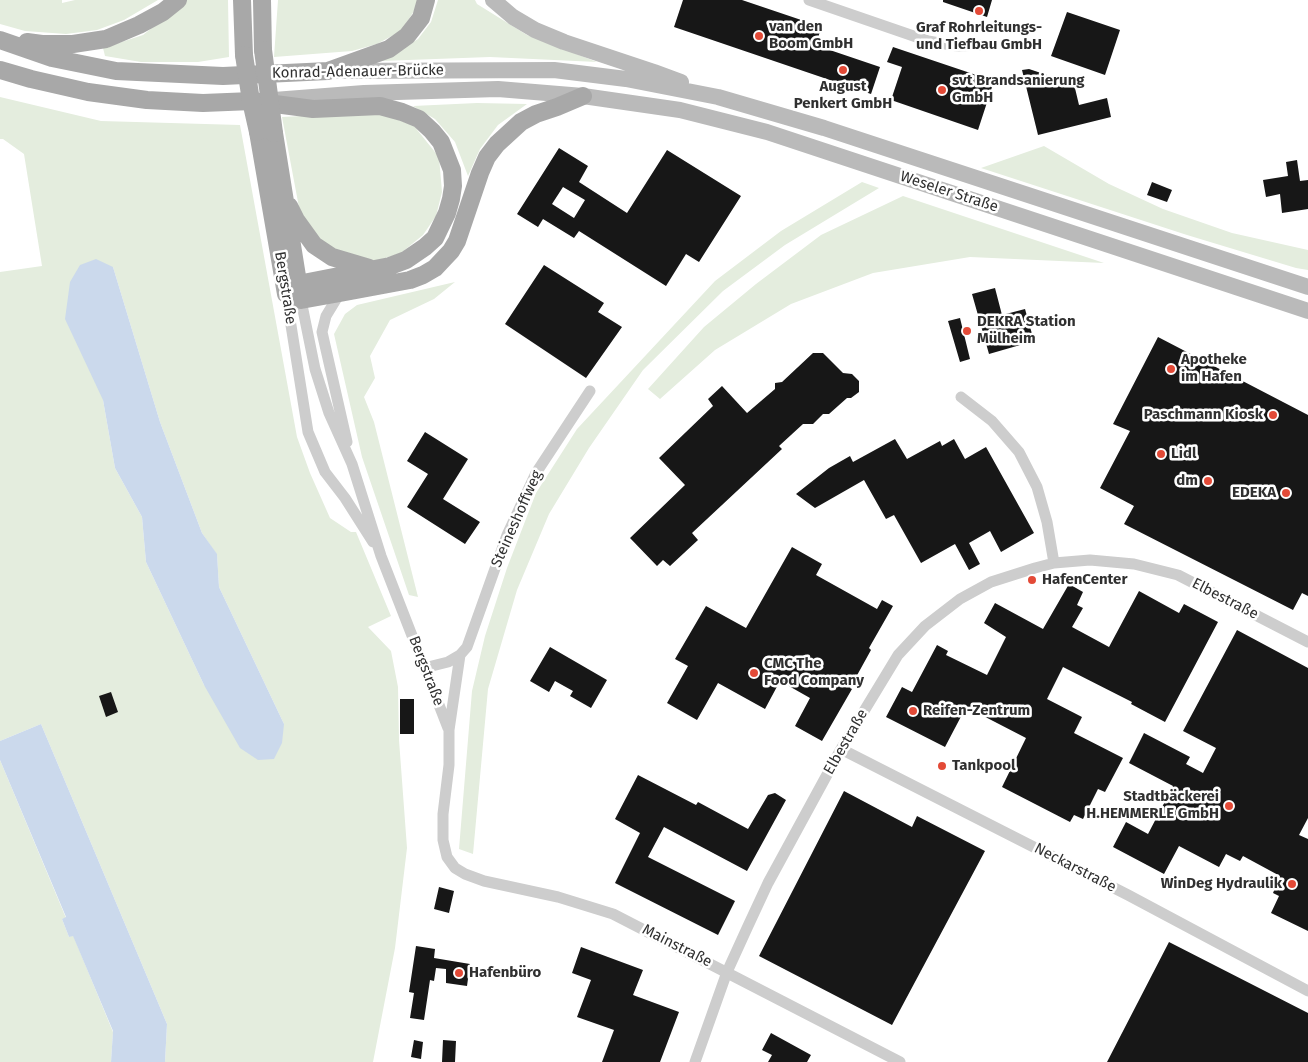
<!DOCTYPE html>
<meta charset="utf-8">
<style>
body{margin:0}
canvas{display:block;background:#fff}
</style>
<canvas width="1308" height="1062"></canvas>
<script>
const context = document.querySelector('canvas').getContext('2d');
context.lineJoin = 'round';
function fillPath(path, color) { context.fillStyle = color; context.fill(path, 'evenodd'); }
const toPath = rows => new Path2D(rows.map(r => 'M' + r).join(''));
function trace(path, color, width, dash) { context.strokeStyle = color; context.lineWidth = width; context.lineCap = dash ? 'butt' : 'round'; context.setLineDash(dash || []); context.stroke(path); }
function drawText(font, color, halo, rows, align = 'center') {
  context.font = font + ' "Fira Sans",sans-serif'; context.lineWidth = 5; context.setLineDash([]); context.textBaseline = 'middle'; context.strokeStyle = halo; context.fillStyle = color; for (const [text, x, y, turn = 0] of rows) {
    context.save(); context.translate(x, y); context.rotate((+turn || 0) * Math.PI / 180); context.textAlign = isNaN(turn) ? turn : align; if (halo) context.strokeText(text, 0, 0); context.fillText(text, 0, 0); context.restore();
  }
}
fillPath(toPath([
 [0,0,62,0,62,3,75,0,158,0,124,20,97,30,66,34,25,31,0,24],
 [187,0,228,0,229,57,198,62,141,62,105,56,103,48,143,35],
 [278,0,417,0,416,8,401,31,377,44,352,51,274,57],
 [438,0,475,0,477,4,527,35,597,62,490,57,381,61,418,39,431,22],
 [0,97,101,121,240,125,297,437,310,473,330,518,351,532,356,532,391,616,368,627,391,651,398,687,399,740,407,848,395,948,373,1062,165,1062,167,1024,41,724,0,741,0,272,42,266,24,154,3,139,0,139],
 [113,267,160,422,202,533,217,555,219,587,284,724,204,685,146,562,142,517,115,468,103,400],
 [477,103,527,104,498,125,480,149,468,176,455,142,435,119,413,106],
 [379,112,414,126,439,157,442,192,436,216,423,235,401,253,376,261,350,257,324,244,301,218,282,117],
 [1044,146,1109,184,1163,209,1232,233,1308,250,1308,270,1296,268,1187,235,981,168],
 [862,182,879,188,785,245,723,291,643,370,589,448,549,514,517,590,488,689,473,854,459,849,472,691,485,636,507,568,536,493,577,429,715,281,781,231],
 [903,196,1104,263,970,257,873,273,791,304,715,350,660,399,648,389,704,327,756,284,821,235],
 [455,282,434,299,390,320,370,356,375,378,364,397,374,422,418,597,409,595,362,457,334,334,345,314,357,305],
 [0,760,66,918,62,919,69,937,73,935,113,1032,111,1062,0,1062]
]), '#e4edde');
fillPath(toPath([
 [96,259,113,267,160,422,202,533,217,554,219,587,284,724,282,743,274,759,258,760,240,748,204,685,146,562,142,517,115,468,103,400,65,319,70,282,80,265],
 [41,724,167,1024,165,1062,111,1062,113,1031,73,936,69,937,62,919,66,917,0,760,0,741]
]), '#cbd9ec');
fillPath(toPath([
 [683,0,742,0,822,27,815,45,880,67,871,94,674,27],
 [943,0,992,0,987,17,943,2],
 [1067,12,1120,30,1105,75,1051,56],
 [893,47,994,81,978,130,891,100,902,67,887,62],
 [1029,69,1074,84,1079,105,1107,98,1111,117,1038,135,1022,70],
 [559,148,588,166,579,182,627,213,667,150,741,196,699,262,686,254,666,286,579,231,574,238,543,219,538,227,517,214],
 [563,187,585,200,574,218,552,204],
 [1297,160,1300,181,1308,180,1308,209,1282,213,1280,194,1266,197,1263,180,1288,176,1286,162],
 [1152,182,1172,190,1167,202,1147,195],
 [544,265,604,303,598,312,622,327,586,378,505,324],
 [995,288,1002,315,1025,309,1034,341,989,354,972,294],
 [960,318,970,359,960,362,948,321],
 [1158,337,1308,415,1308,596,1302,593,1293,610,1124,524,1134,506,1100,488,1130,431,1113,424],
 [813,353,823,353,843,373,852,374,859,381,859,392,851,398,847,398,829,414,823,414,813,424,803,424,779,446,782,449,692,533,698,540,670,566,663,560,657,566,630,538,685,485,659,458,713,406,708,399,722,386,747,413,775,389,775,383,782,382],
 [425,432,468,459,443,499,480,522,465,544,407,507,428,474,407,461],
 [895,439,907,459,940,441,942,446,954,439,965,459,986,447,1034,533,1001,552,990,531,969,543,980,564,969,570,955,544,921,563,894,515,886,519,864,480,815,508,796,494,829,468,850,456,853,462],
 [792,547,822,564,816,575,877,609,882,600,893,606,869,648,871,650,850,688,852,689,822,741,795,726,810,698,780,681,765,709,718,683,697,720,667,703,688,666,675,659,706,606,746,628],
 [1069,584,1083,592,1077,605,1083,608,1072,627,1109,647,1139,591,1179,613,1184,604,1218,622,1165,722,1131,704,1132,702,1063,667,1047,699,1082,717,1074,733,1123,758,1105,792,1098,789,1083,819,1074,815,1070,822,1002,787,1026,738,966,707,945,747,886,717,902,687,912,692,937,645,948,651,946,655,987,675,1006,637,984,623,995,603,1043,629],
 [1237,630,1308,668,1308,818,1299,835,1308,839,1308,931,1271,913,1279,896,1273,893,1280,876,1243,856,1240,861,1226,854,1219,867,1179,846,1164,874,1113,847,1126,822,1148,834,1173,786,1129,763,1144,733,1190,757,1186,764,1203,773,1216,748,1183,731],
 [550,647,607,680,591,708,570,696,573,691,555,681,549,692,530,681],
 [111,692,118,712,106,717,99,696],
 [400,699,414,699,414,734,400,734],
 [638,775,696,805,698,802,748,829,768,795,775,793,786,800,747,871,664,827,648,857,735,901,718,935,615,883,640,833,615,819],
 [844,791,912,827,917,816,985,851,892,1025,759,956],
 [439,887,454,891,449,913,434,909],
 [1169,942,1308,1013,1308,1062,1107,1062],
 [416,946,435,949,434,958,470,964,467,986,446,983,446,969,436,968,434,981,430,980,424,1020,410,1018,414,993,409,992],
 [581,947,643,970,633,995,679,1012,660,1062,602,1062,614,1030,577,1017,591,980,572,973],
 [771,1033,811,1055,807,1062,768,1062,772,1055,762,1050],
 [414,1040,423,1042,421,1059,411,1057],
 [443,1040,456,1041,455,1062,442,1062]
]), '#171717');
trace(toPath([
 [809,0,928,41,957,46,982,45],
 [340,293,326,316,322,332,347,442],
 [286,294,308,432,325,472,345,498,373,542],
 [301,300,315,369,329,413,352,464,381,556,448,728],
 [961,397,992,421,1019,452,1037,487,1047,522,1054,563],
 [460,655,449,730,449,765,443,814,443,840,447,857,455,868,465,874,484,881,558,897,613,914,900,1062],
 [424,668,448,662,460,655,467,647,507,535,536,473,590,391],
 [841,749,1128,895,1308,991],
 [695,1062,727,972,748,926,768,883,841,749,898,655,925,626,960,599,991,582,1035,568,1054,563,1090,560,1134,564,1178,575,1308,642]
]), '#cdcdcd', 11);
trace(toPath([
 [493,0,513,17,535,30,564,42,654,72,681,82],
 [333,71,554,70,626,79,718,97,824,128,1308,287],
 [274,100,364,93,498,89,583,96,680,110,767,132,1308,311]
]), '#bababa', 16);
trace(toPath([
 [242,0,244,55],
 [262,0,263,50],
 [0,40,52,58,116,71,223,76,328,71,389,49,407,36,421,18,426,0],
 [27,42,42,44,73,44,106,39,139,25,163,12,178,0],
 [0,70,31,79,88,92,147,100,203,103,252,101,313,109,380,106,402,112,419,119,432,131,441,142,452,170,453,186,451,199,447,213,435,238,425,247,406,260,390,266,298,284,286,294],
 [258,132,286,294],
 [274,133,300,295],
 [289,206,296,220,314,245,332,257,369,268],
 [286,294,301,300,340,293,410,280,423,275,435,268,451,251,457,241,480,173,487,157,497,144,521,122,536,114,557,107,583,96]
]), '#a8a8a8', 18);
trace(toPath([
 [263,50,274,133],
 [244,55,251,101,258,132]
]), '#a8a8a8', 18);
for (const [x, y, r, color] of [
 [979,11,5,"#e34a37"],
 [759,36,5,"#e34a37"],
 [843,70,5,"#e34a37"],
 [942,90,5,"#e34a37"],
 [967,331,5,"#e34a37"],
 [1171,369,5,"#e34a37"],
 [1273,415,5,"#e34a37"],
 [1161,454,5,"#e34a37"],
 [1208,481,5,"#e34a37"],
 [1286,493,5,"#e34a37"],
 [1032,580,5,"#e34a37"],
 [754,673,5,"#e34a37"],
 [913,711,5,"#e34a37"],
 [942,766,5,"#e34a37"],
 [1229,806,5,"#e34a37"],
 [1292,884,5,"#e34a37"],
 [459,973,5,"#e34a37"]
]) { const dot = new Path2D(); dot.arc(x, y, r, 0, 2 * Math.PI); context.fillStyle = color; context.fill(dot); trace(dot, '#fff', 2); }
drawText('bold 15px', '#303030', '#fff', [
 ["van den",769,27],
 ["Boom GmbH",769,44],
 ["Graf Rohrleitungs-",979,28,"center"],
 ["und Tiefbau GmbH",979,45,"center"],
 ["svt Brandsanierung",952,81],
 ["GmbH",952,98],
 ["August",843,87,"center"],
 ["Penkert GmbH",843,104,"center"],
 ["DEKRA Station",977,322],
 ["Mülheim",977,339],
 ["Apotheke",1181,360],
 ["im Hafen",1181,377],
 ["Paschmann Kiosk",1263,415,"right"],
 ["Lidl",1171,454],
 ["dm",1198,481,"right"],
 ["EDEKA",1276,493,"right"],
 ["HafenCenter",1042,580],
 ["CMC The",764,664],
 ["Food Company",764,681],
 ["Reifen-Zentrum",923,711],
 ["Tankpool",952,766],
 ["Stadtbäckerei",1219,797,"right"],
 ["H.HEMMERLE GmbH",1219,814,"right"],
 ["WinDeg Hydraulik",1282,884,"right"],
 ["Hafenbüro",469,973]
], 'left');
drawText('15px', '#303030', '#fff', [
 ["Konrad-Adenauer-Brücke",358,72,-1],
 ["Weseler Straße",949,192,18],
 ["Bergstraße",285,288,81],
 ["Steineshoffweg",517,519,-66],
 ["Elbestraße",1225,599,27],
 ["Bergstraße",426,671,69],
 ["Elbestraße",846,742,-60],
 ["Neckarstraße",1075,868,27],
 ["Mainstraße",677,946,27]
]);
</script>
